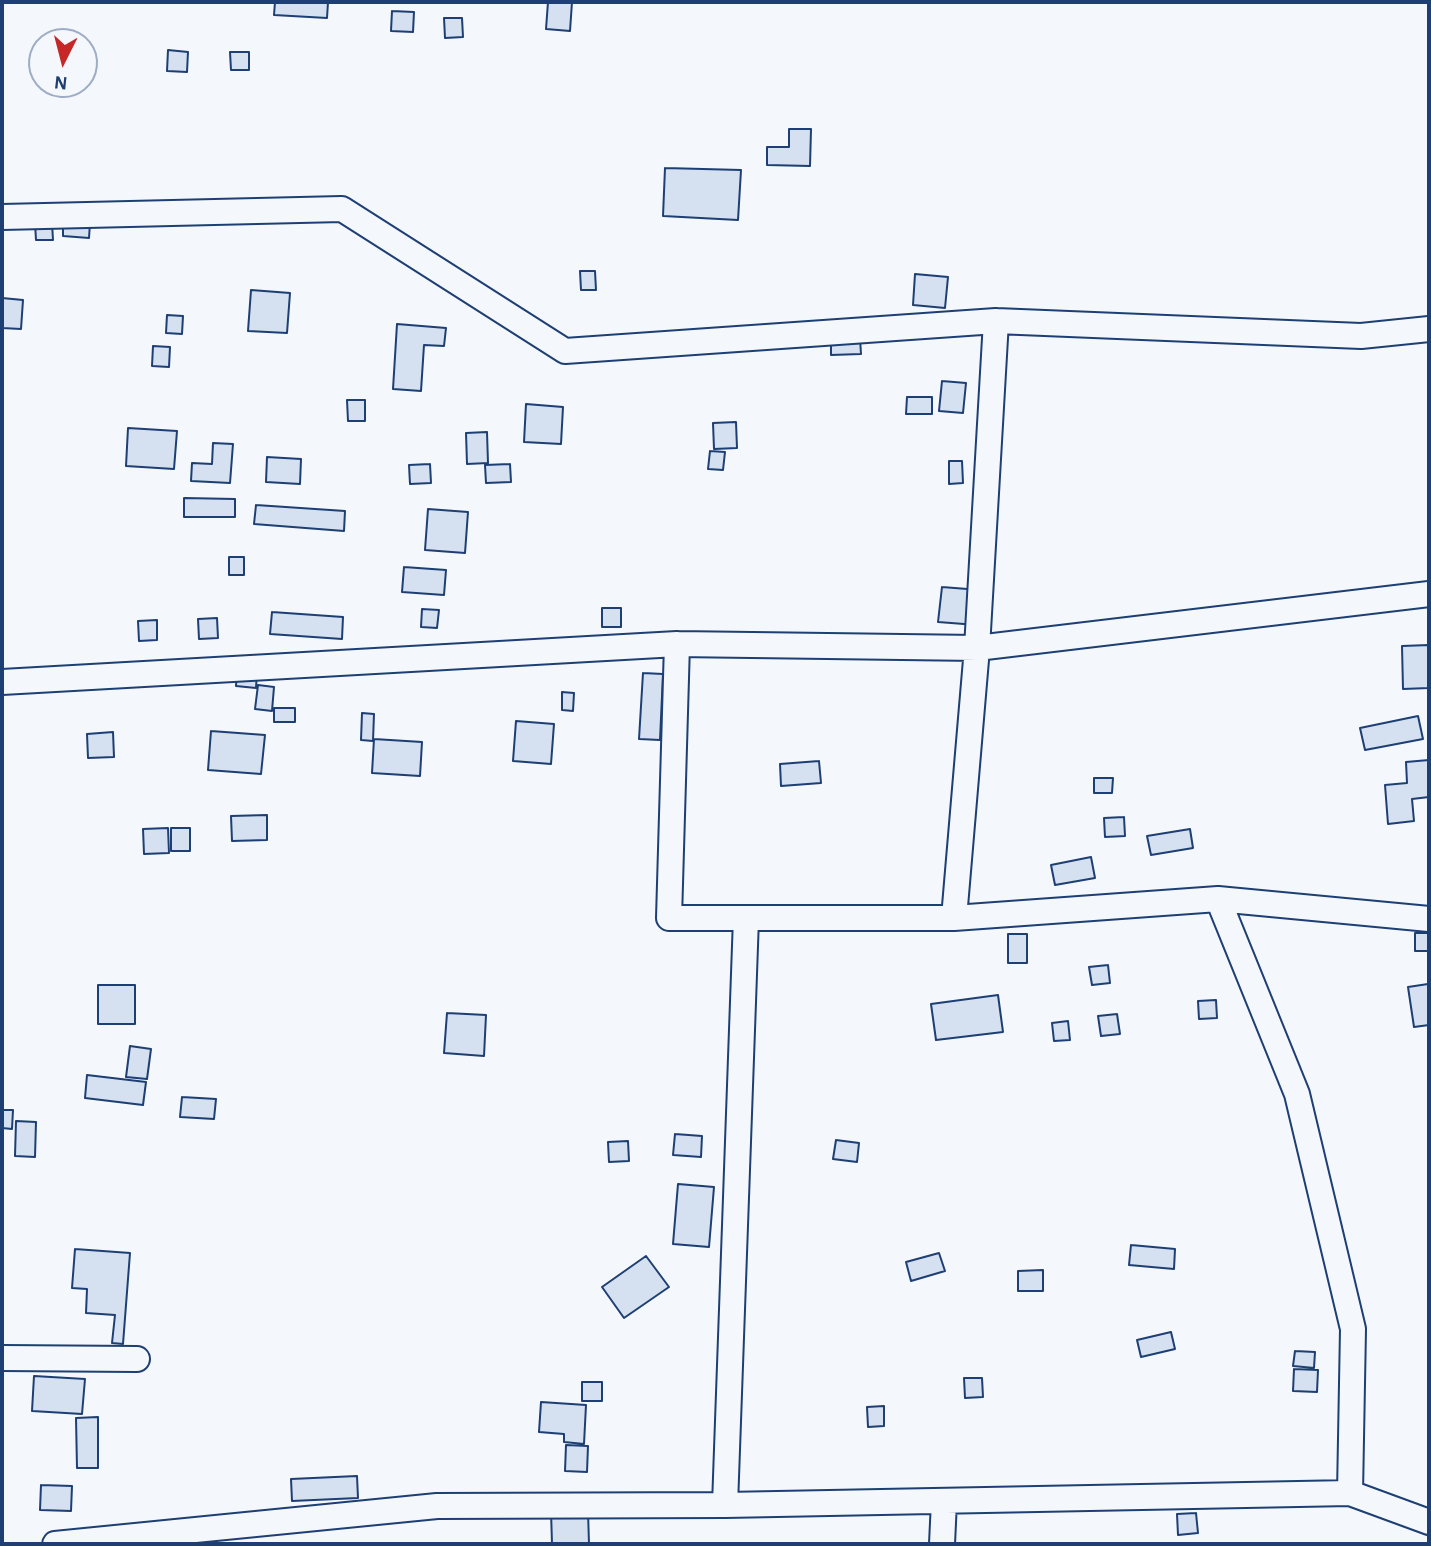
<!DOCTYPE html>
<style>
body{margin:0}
#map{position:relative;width:1431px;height:1546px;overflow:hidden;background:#f4f7fb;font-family:"Alegreya Sans",sans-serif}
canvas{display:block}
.frame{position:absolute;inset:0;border:4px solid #1d3f73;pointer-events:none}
.north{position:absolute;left:28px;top:28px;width:70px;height:70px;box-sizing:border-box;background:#f4f7fb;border:2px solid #9eadc5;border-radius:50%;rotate:186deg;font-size:19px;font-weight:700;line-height:28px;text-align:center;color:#1d3f73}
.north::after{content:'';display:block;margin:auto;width:24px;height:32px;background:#c62828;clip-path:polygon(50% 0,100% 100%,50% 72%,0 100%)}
</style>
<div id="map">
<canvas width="1431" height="1546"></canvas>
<div class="frame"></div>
<div class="north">N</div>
</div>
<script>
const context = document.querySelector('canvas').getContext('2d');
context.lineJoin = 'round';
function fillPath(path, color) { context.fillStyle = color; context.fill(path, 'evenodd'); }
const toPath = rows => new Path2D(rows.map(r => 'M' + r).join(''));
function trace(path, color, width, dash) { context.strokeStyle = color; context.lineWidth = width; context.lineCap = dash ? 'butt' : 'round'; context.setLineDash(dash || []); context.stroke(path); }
const building = toPath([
 [275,2,328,2,327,18,274,15,275,2],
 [548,2,572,2,570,31,546,29,548,2],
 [392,11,414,12,413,32,391,31,392,11],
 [444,18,462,18,463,37,445,38,444,18],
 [168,50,188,52,187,72,167,71,168,50],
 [230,52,249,52,249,70,231,70,230,52],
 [789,129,811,129,810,166,767,165,767,147,789,147,789,129],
 [665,168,741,170,738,220,663,216,665,168],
 [63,221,90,223,89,238,63,236,63,221],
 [35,223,52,223,53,240,36,240,35,223],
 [580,271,595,271,596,290,581,290,580,271],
 [915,274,948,277,945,308,913,305,915,274],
 [251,290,290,293,287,333,248,331,251,290],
 [2,298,23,300,21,329,2,328,2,298],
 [167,315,183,316,182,334,166,333,167,315],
 [397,324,446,328,444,346,424,345,421,391,393,389,397,324],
 [860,338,861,354,831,355,831,339,860,338],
 [153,346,170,347,169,367,152,366,153,346],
 [942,381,966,383,963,413,939,411,942,381],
 [907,397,932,397,932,414,906,414,907,397],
 [347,400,365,400,365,421,348,421,347,400],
 [526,404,563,407,561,444,524,442,526,404],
 [736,422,737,448,714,449,713,423,736,422],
 [128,428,177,431,174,469,126,466,128,428],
 [487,432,488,463,467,464,466,433,487,432],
 [213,443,233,444,230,483,191,481,192,463,212,464,213,443],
 [710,451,725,452,723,470,708,469,710,451],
 [267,457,301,459,300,484,266,482,267,457],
 [949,461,962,461,963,483,949,484,949,461],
 [430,464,431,483,410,484,409,465,430,464],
 [510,464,511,482,486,483,485,465,510,464],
 [184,498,235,499,235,517,184,517,184,498],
 [256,505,345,511,344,531,254,524,256,505],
 [428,509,468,512,465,553,425,550,428,509],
 [229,557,244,557,244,575,229,575,229,557],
 [404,567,446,570,444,595,402,592,404,567],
 [942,587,980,590,977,625,938,622,942,587],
 [602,608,621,608,621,627,602,627,602,608],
 [422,609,439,610,437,628,421,627,422,609],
 [272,612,343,617,342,639,270,634,272,612],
 [217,618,218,638,199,639,198,619,217,618],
 [157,620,157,640,139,641,138,621,157,620],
 [1429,645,1429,688,1403,689,1402,646,1429,645],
 [237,670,257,672,256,688,236,686,237,670],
 [643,673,663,674,660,740,639,739,643,673],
 [258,685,274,687,272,711,255,709,258,685],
 [562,692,574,693,573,711,562,710,562,692],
 [274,708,295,708,295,722,274,722,274,708],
 [362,713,374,714,373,741,361,740,362,713],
 [1418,716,1423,739,1365,750,1360,728,1418,716],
 [516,721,554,724,551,764,513,761,516,721],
 [211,731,265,735,261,774,208,770,211,731],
 [113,732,114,757,88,758,87,734,113,732],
 [374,739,422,742,420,776,372,773,374,739],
 [1429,760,1429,797,1412,799,1414,821,1388,824,1385,785,1407,783,1406,762,1429,760],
 [819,761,821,783,781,786,780,764,819,761],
 [1094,778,1113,778,1112,793,1094,793,1094,778],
 [267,815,267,840,232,841,231,816,267,815],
 [1124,817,1125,836,1105,837,1104,818,1124,817],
 [168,828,169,853,144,854,143,829,168,828],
 [171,828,190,828,190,851,171,851,171,828],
 [1190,829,1193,848,1151,855,1147,836,1190,829],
 [1091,857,1095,878,1055,885,1051,865,1091,857],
 [1415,933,1429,933,1429,951,1415,951,1415,933],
 [1008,934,1027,934,1027,963,1008,963,1008,934],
 [1108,965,1110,983,1092,985,1089,967,1108,965],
 [1428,984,1429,1025,1414,1027,1408,987,1428,984],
 [98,985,135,985,135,1024,98,1024,98,985],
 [998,995,1003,1032,936,1040,931,1004,998,995],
 [1216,1000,1217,1018,1199,1019,1198,1001,1216,1000],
 [447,1013,486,1015,484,1056,444,1053,447,1013],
 [1117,1014,1120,1034,1101,1036,1098,1016,1117,1014],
 [1068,1021,1070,1040,1054,1041,1052,1023,1068,1021],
 [130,1046,151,1049,147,1079,126,1077,130,1046],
 [87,1075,146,1082,143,1105,85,1098,87,1075],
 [182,1097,216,1099,214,1119,180,1117,182,1097],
 [2,1110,13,1110,12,1129,2,1128,2,1110],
 [16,1121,36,1122,35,1157,15,1156,16,1121],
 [675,1134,702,1136,701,1157,673,1155,675,1134],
 [836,1140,859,1143,857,1162,833,1159,836,1140],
 [628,1141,629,1161,609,1162,608,1142,628,1141],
 [678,1184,714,1187,709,1247,673,1244,678,1184],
 [1131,1245,1175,1249,1174,1269,1129,1265,1131,1245],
 [75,1249,130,1253,123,1344,112,1343,115,1315,86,1313,87,1289,72,1288,75,1249],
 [939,1253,945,1271,911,1281,906,1262,939,1253],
 [646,1256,669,1287,624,1318,602,1287,646,1256],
 [1043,1270,1043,1291,1018,1291,1018,1271,1043,1270],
 [1171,1332,1175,1349,1141,1357,1137,1340,1171,1332],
 [1295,1351,1315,1352,1314,1368,1293,1366,1295,1351],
 [1294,1369,1318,1370,1317,1392,1293,1391,1294,1369],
 [34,1376,85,1379,82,1414,32,1411,34,1376],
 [964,1378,982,1378,983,1397,965,1398,964,1378],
 [582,1382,602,1382,602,1401,582,1401,582,1382],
 [541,1402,586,1405,584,1444,564,1442,564,1434,539,1432,541,1402],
 [884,1406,884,1426,868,1427,867,1407,884,1406],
 [98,1417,98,1468,77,1468,76,1418,98,1417],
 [566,1445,588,1446,587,1472,565,1471,566,1445],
 [357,1476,358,1498,292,1501,291,1479,357,1476],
 [41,1485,72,1486,71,1511,40,1510,41,1485],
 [551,1511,588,1511,589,1544,552,1544,551,1511],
 [1196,1513,1198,1533,1178,1535,1177,1514,1196,1513]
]);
fillPath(building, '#d5e0f0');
trace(building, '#1d3f73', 2);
const minor = toPath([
 [2,217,342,209,565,351,996,321,1361,336,1429,329],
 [677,644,669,918,954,918,1218,899,1429,919],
 [2,682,677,644,977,648,1429,594],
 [1218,899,1297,1094,1353,1329,1350,1493],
 [954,918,977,648,996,321],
 [2,1358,137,1359],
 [725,1505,746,918],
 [55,1544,437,1506,725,1505,1350,1493,1429,1522],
 [942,1544,944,1501]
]);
trace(minor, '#1d3f73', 28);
trace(minor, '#f4f7fb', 24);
</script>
